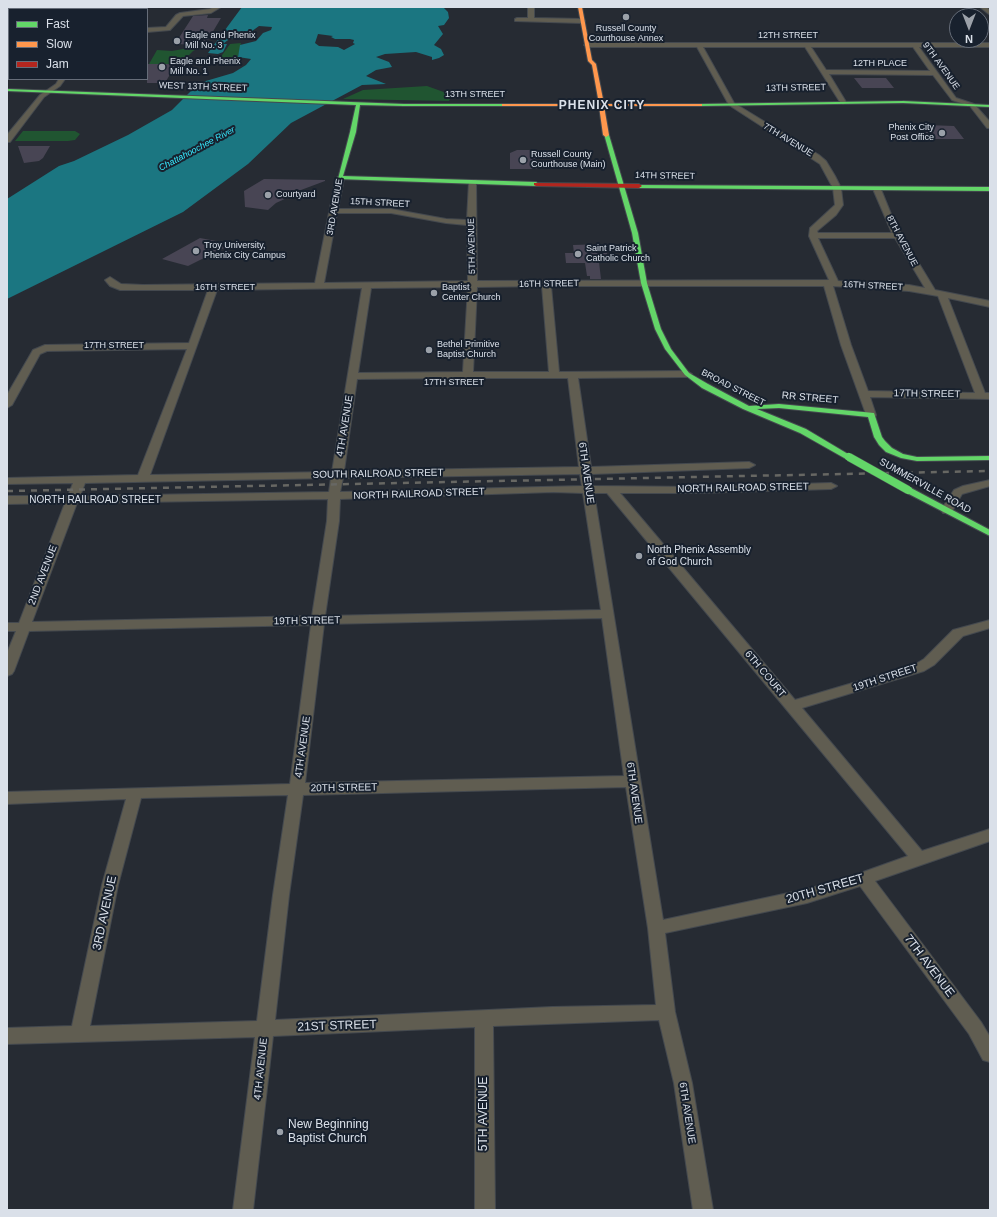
<!DOCTYPE html>
<style>
body{margin:0}
#map{position:relative;width:997px;height:1217px;overflow:hidden;background:#262b33;font-family:Helvetica,sans-serif}
canvas{display:block}
.frame{position:absolute;inset:0;border:8px solid #dae0e9;pointer-events:none}
.legend{position:absolute;left:8px;top:8px;width:140px;height:72px;box-sizing:border-box;background:#18212e;border:1px solid #666d79;margin:0;padding:5px 7px;list-style:none;font-size:12px;color:#dae0e9}
.legend li{display:flex;align-items:center;gap:8px;height:20px}
.legend b{width:20px;border:1px solid #666d79}
.north{position:absolute;left:949px;top:8px;width:40px;height:40px;box-sizing:border-box;background:#18212e;border:1px solid #666d79;border-radius:50%;rotate:180deg;font-size:11px;font-weight:700;line-height:16px;text-align:center;color:#dae0e9}
.north::after{content:'';display:block;margin:auto;width:14px;height:18px;background:#9ba1a9;clip-path:polygon(50% 0,100% 100%,50% 72%,0 100%)}
</style>
<div id="map">
<canvas width="997" height="1217"></canvas>
<div class="frame"></div>
<ul class="legend">
<li><b style="height:5px;background:#63d668"></b>Fast</li>
<li><b style="height:5px;background:#ff974d"></b>Slow</li>
<li><b style="height:5px;background:#b3261e"></b>Jam</li>
</ul>
<div class="north">N</div>
</div>
<script>
const context = document.querySelector('canvas').getContext('2d');
context.lineJoin = 'round';
function fillPath(path, color) { context.fillStyle = color; context.fill(path, 'evenodd'); }
const toPath = rows => new Path2D(rows.map(r => 'M' + r).join(''));
function trace(path, color, width, dash) { context.strokeStyle = color; context.lineWidth = width; context.lineCap = dash ? 'butt' : 'round'; context.setLineDash(dash || []); context.stroke(path); }
function drawText(font, color, halo, rows, align = 'center') {
  context.font = font + ' Helvetica,sans-serif'; context.lineWidth = 4; context.setLineDash([]); context.textBaseline = 'middle'; context.strokeStyle = halo; context.fillStyle = color; for (const [text, x, y, turn = 0] of rows) {
    context.save(); context.translate(x, y); context.rotate((+turn || 0) * Math.PI / 180); context.textAlign = isNaN(turn) ? turn : align; if (halo) context.strokeText(text, 0, 0); context.fillText(text, 0, 0); context.restore();
  }
}
fillPath(toPath([
 [241,43,238,57,220,58,230,44],
 [205,45,193,51,187,57,182,57,177,64,149,64,157,50,172,51],
 [427,86,452,95,449,101,343,99,363,90],
 [23,131,75,131,80,134,75,140,68,141,15,141]
]), '#205531');
fillPath(toPath([
 [242,7,443,7,448,12,449,18,444,25,438,26,443,34,434,45,441,49,444,55,439,58,432,60,432,57,416,52,385,54,376,57,389,62,392,67,376,70,366,76,386,84,362,85,291,123,248,164,183,212,7,299,7,199,59,166,74,161,128,135,172,110,199,83,233,73,246,65,251,59,238,57,240,45,256,41,263,33,271,30,272,27,259,26,241,39,231,38,224,43,224,44,227,44,223,52,218,54,208,53],
 [318,34,333,36,331,37,335,39,350,39,354,40,353,43,355,44,344,50,338,47,319,46,315,43]
]), '#1b7681');
fillPath(toPath([
 [208,15,207,18,221,18,205,45,175,44,193,16],
 [147,64,176,64,165,83,147,83],
 [854,78,886,78,894,88,862,88],
 [927,125,954,126,964,139,929,139,920,127,929,127],
 [18,146,50,146,43,158,39,161,24,163],
 [517,150,529,150,536,153,537,169,510,169,510,153],
 [264,179,325,180,325,181,293,193,289,197,276,203,268,210,245,207,244,191],
 [200,238,232,244,188,266,162,259],
 [606,244,608,262,599,262,601,279,590,279,590,276,587,276,585,263,566,263,565,253,574,253,573,245]
]), '#484554');
const street = toPath([
 [19,7,25,7,23,9,17,9,19,7],
 [118,7,124,7,122,9,116,9,118,7],
 [214,7,221,7,211,13,183,16,170,30,147,32,147,28,166,27,176,15,180,13,210,9,214,7],
 [528,7,534,7,534,18,582,19,585,21,582,23,515,21,515,19,517,18,528,18,528,7],
 [980,7,986,7,990,10,990,15,980,7],
 [9,17,9,22,7,23,7,18,9,17],
 [7,30,9,30,9,34,7,34,7,30],
 [990,43,990,47,919,47,956,98,974,104,990,122,990,128,987,128,970,106,952,100,933,75,829,74,846,102,843,104,840,102,805,47,703,47,734,103,819,155,826,161,835,176,841,188,843,205,836,215,817,231,818,233,892,233,873,189,880,187,895,224,935,290,990,301,990,307,948,298,985,393,990,393,990,399,870,397,876,415,875,417,867,417,841,345,824,286,551,286,559,372,687,371,692,374,687,377,578,378,591,467,749,462,755,465,749,468,592,474,593,486,697,487,831,483,837,486,831,489,697,493,620,493,795,700,914,665,924,659,953,630,990,620,990,628,963,636,934,665,924,671,802,708,922,851,990,829,990,841,875,881,981,1022,990,1037,990,1062,983,1060,969,1034,860,886,807,903,665,933,675,1012,692,1083,713,1210,693,1210,674,1083,659,1020,493,1026,495,1210,475,1210,475,1027,273,1036,253,1210,233,1210,255,1037,7,1044,7,1028,72,1026,102,885,126,799,7,804,7,792,290,784,311,625,29,631,14,671,12,674,7,676,7,653,16,631,7,631,7,623,19,623,65,503,7,504,7,496,68,496,73,483,7,484,7,478,138,475,187,349,47,351,40,354,12,405,7,408,7,395,33,350,45,345,189,343,208,290,120,290,110,286,105,280,110,277,121,284,143,285,315,283,336,178,340,176,344,178,338,209,391,209,446,219,467,220,469,182,476,180,477,281,829,280,809,236,810,228,835,205,833,188,820,164,729,105,697,47,587,47,584,45,587,43,990,43],
 [811,47,913,47,930,71,826,70,811,47],
 [337,213,391,213,446,223,467,225,468,281,324,283,337,213],
 [818,238,895,238,925,288,909,285,838,281,818,238],
 [542,286,549,372,473,372,477,287,542,286],
 [833,286,909,291,938,296,975,393,868,391,851,345,833,286],
 [468,287,463,372,358,373,371,288,468,287],
 [362,288,332,472,150,475,217,290,362,288],
 [462,378,462,383,467,386,471,385,472,378,568,378,579,467,344,471,357,379,462,378],
 [580,474,582,486,340,492,343,478,580,474],
 [331,478,329,492,80,496,85,483,331,478],
 [553,492,583,493,601,610,325,616,339,521,340,499,553,492],
 [594,493,607,493,908,856,838,881,807,889,663,920,594,493],
 [328,499,327,521,312,616,32,622,77,503,328,499],
 [602,618,624,776,305,783,324,624,602,618],
 [626,787,648,928,656,1005,552,1007,275,1020,289,895,303,795,626,787],
 [288,795,273,895,257,1021,90,1026,118,885,141,798,288,795],
 [59,79,65,79,60,86,44,97,10,142,7,142,7,135,40,95,56,84,59,79],
 [990,480,990,486,962,494,951,513,943,513,941,510,954,490,963,486,990,480]
]);
const fast = toPath([
 [7,89,404,104,506,104,506,106,404,106,360,105,356,132,343,176,536,182,539,184,536,186,338,179,350,132,356,105,7,91,7,89],
 [903,101,990,105,990,107,903,103,700,106,698,105,700,104,903,101],
 [604,134,609,135,638,233,647,283,661,329,671,349,689,373,708,384,749,406,779,404,874,413,882,437,885,441,892,448,903,454,917,457,990,456,990,460,917,461,901,458,886,452,879,445,874,437,868,417,779,408,757,409,806,429,853,457,849,459,846,459,800,433,743,409,702,388,685,375,665,349,655,329,641,283,632,233,604,134],
 [637,185,990,187,990,191,639,188,636,186,637,185],
 [905,488,911,488,990,530,990,536,905,492,904,490,905,488]
]);
const slow = toPath([
 [578,7,582,7,592,60,596,64,604,104,702,104,702,106,604,106,609,135,606,137,603,135,599,106,502,106,502,104,599,104,592,65,588,61,578,7]
]);
const jam = toPath([
 [534,183,639,184,642,186,639,188,536,186,534,185,534,183]
]);
trace(street, '#44494f', 2);
trace(fast, '#44494f', 2);
trace(slow, '#44494f', 2);
trace(jam, '#44494f', 2);
fillPath(street, '#605d51');
fillPath(fast, '#63d668');
fillPath(slow, '#ff974d');
fillPath(jam, '#b3261e');
trace(toPath([
 [7,491,990,471]
]), '#676763', 2.5, [6, 6]);
const fastBridge = toPath([
 [849,457,908,490]
]);
trace(fastBridge, '#44494f', 9, []);
trace(fastBridge, '#63d668', 8);
for (const [x, y, r, color] of [
 [626,17,4,"#9ba1a9"],
 [177,41,4,"#9ba1a9"],
 [162,67,4,"#9ba1a9"],
 [942,133,4,"#9ba1a9"],
 [523,160,4,"#9ba1a9"],
 [268,195,4,"#9ba1a9"],
 [196,251,4,"#9ba1a9"],
 [578,254,4,"#9ba1a9"],
 [434,293,4,"#9ba1a9"],
 [429,350,4,"#9ba1a9"],
 [639,556,4,"#9ba1a9"],
 [280,1132,4,"#9ba1a9"]
]) { const dot = new Path2D(); dot.arc(x, y, r, 0, 2 * Math.PI); context.fillStyle = color; context.fill(dot); trace(dot, '#18212e', 1.5); }
drawText('9px', '#dae0e9', '#18212e', [
 ["Russell County",626,29,"center"],
 ["Courthouse Annex",626,39,"center"],
 ["Eagle and Phenix",185,36],
 ["Mill No. 3",185,46],
 ["Eagle and Phenix",170,62],
 ["Mill No. 1",170,72],
 ["Phenix City",934,128,"right"],
 ["Post Office",934,138,"right"],
 ["Russell County",531,155],
 ["Courthouse (Main)",531,165],
 ["Courtyard",276,195],
 ["Troy University,",204,246],
 ["Phenix City Campus",204,256],
 ["Saint Patrick",586,249],
 ["Catholic Church",586,259],
 ["Baptist",442,288],
 ["Center Church",442,298],
 ["Bethel Primitive",437,345],
 ["Baptist Church",437,355]
], 'left');
drawText('9px', '#dae0e9', '#18212e', [
 ["12TH STREET",788,36],
 ["12TH PLACE",880,64],
 ["9TH AVENUE",941,66,54],
 ["WEST 13TH STREET",203,87,2],
 ["13TH STREET",796,88,-1],
 ["13TH STREET",475,95],
 ["7TH AVENUE",788,140,31],
 ["14TH STREET",665,176,1],
 ["15TH STREET",380,203,3],
 ["3RD AVENUE",335,207,-80],
 ["8TH AVENUE",902,241,62],
 ["5TH AVENUE",472,246,-91],
 ["16TH STREET",549,284,-1],
 ["16TH STREET",873,286,3],
 ["16TH STREET",225,288],
 ["17TH STREET",114,346],
 ["17TH STREET",454,383],
 ["BROAD STREET",733,388,27]
]);
drawText('italic 9px', '#36e9fe', '#18212e', [
 ["Chattahoochee River",197,149,-28]
]);
drawText('10px', '#dae0e9', '#18212e', [
 ["17TH STREET",927,394,1],
 ["RR STREET",810,398,5],
 ["4TH AVENUE",345,426,-81],
 ["6TH AVENUE",586,473,82],
 ["SOUTH RAILROAD STREET",378,474,-1],
 ["SUMMERVILLE ROAD",925,486,29],
 ["NORTH RAILROAD STREET",743,488,-1],
 ["NORTH RAILROAD STREET",419,494,-2],
 ["NORTH RAILROAD STREET",95,500],
 ["2ND AVENUE",43,575,-69],
 ["19TH STREET",307,621,-1],
 ["6TH COURT",765,674,50],
 ["19TH STREET",885,678,-18],
 ["4TH AVENUE",303,747,-82],
 ["20TH STREET",344,788,-1],
 ["6TH AVENUE",634,793,82],
 ["4TH AVENUE",261,1069,-84],
 ["6TH AVENUE",687,1113,81]
]);
drawText('10px', '#dae0e9', '#18212e', [
 ["North Phenix Assembly",647,550],
 ["of God Church",647,562]
], 'left');
context.letterSpacing = '1px';
drawText('bold 12px', '#dae0e9', '#18212e', [
 ["PHENIX CITY",602,106]
]);
context.letterSpacing = '0px';
drawText('12px', '#dae0e9', '#18212e', [
 ["20TH STREET",825,889,-16],
 ["3RD AVENUE",105,913,-78],
 ["7TH AVENUE",929,966,53],
 ["21ST STREET",337,1026,-2],
 ["5TH AVENUE",484,1114,-90]
]);
drawText('12px', '#dae0e9', '#18212e', [
 ["New Beginning",288,1125],
 ["Baptist Church",288,1139]
], 'left');
</script>
